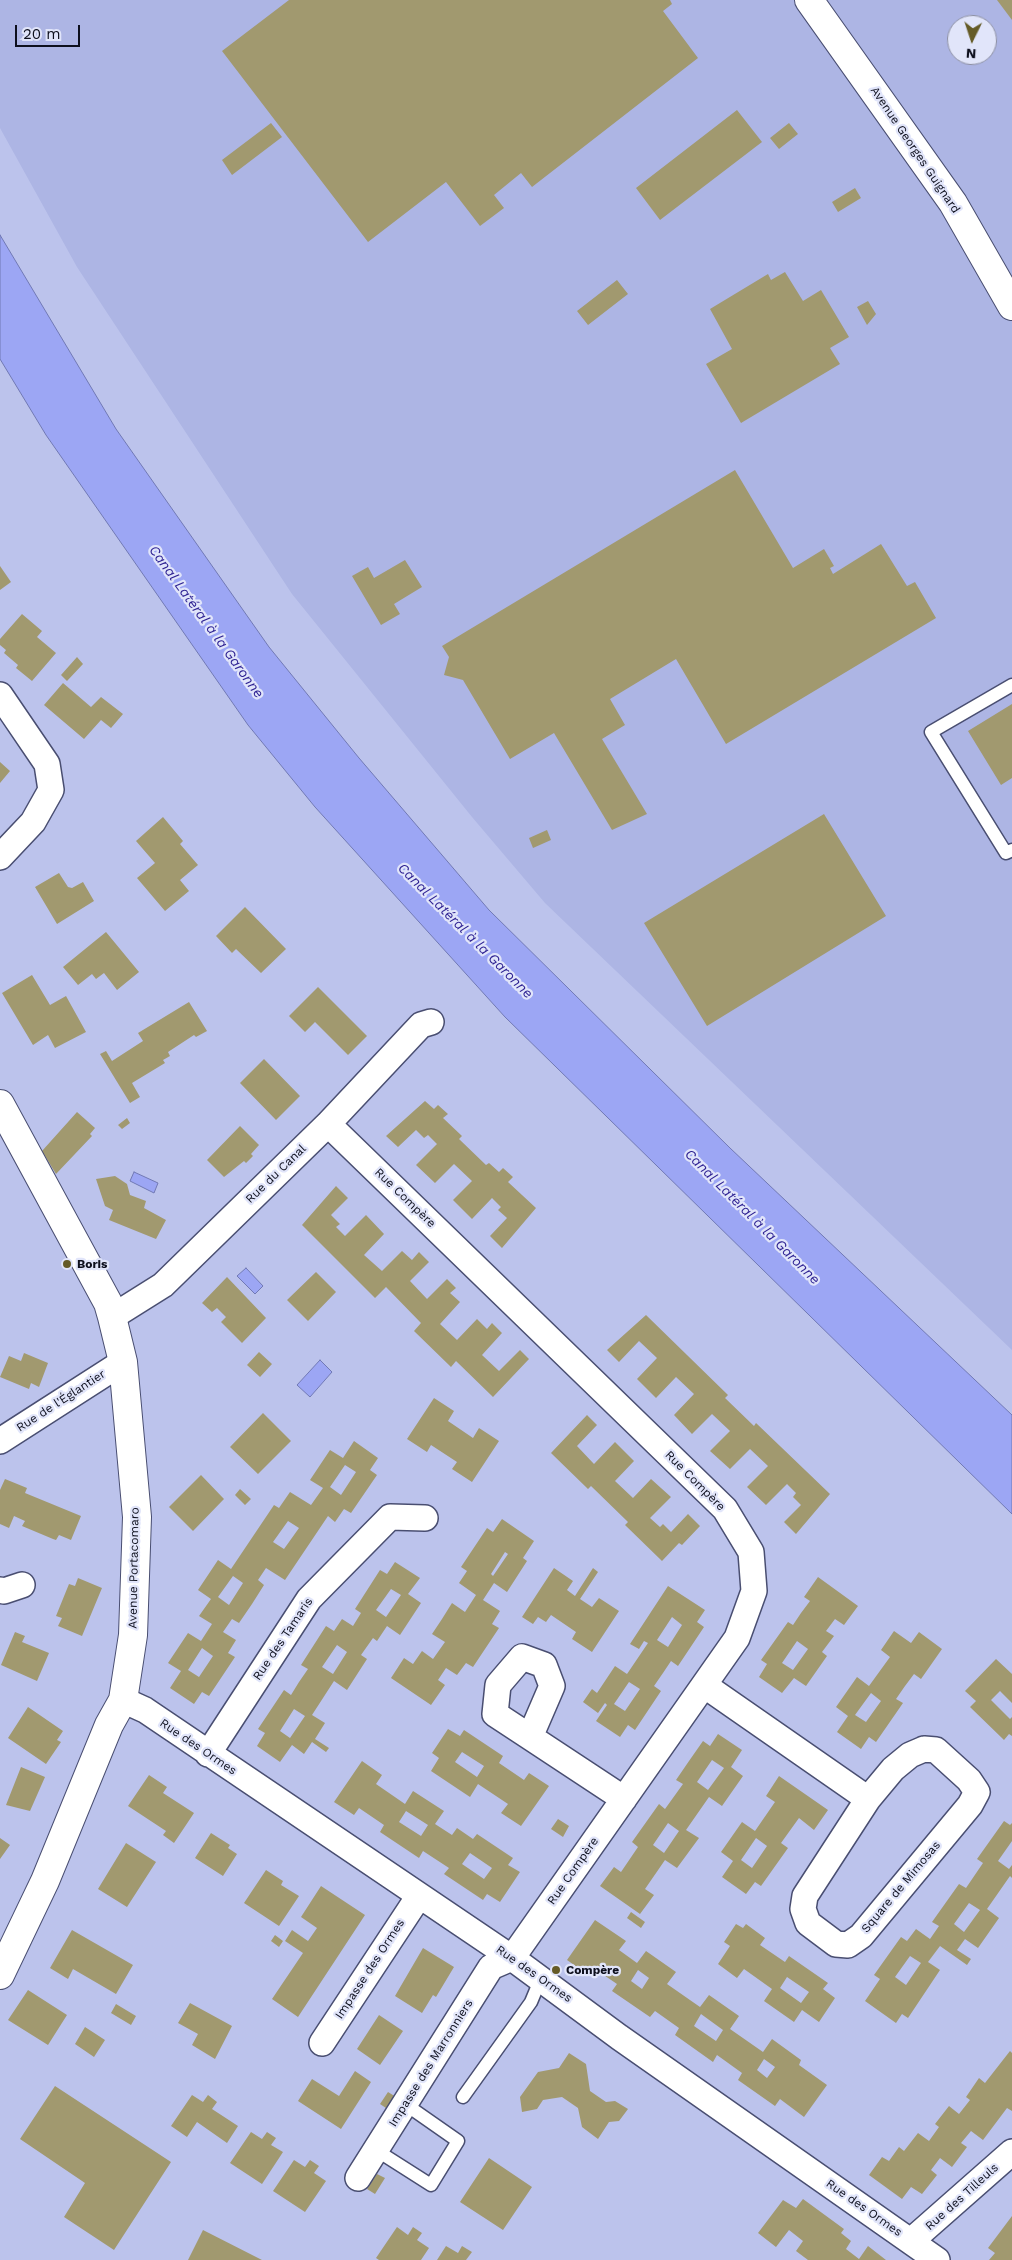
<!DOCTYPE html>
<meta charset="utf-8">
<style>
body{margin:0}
#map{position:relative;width:1012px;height:2260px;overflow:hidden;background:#bcc3ec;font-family:"Work Sans",sans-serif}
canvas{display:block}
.north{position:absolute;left:947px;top:15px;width:50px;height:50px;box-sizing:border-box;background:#e1e5fa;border:1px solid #8c8fa2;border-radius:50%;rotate:184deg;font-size:14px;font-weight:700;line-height:20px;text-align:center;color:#0d0f1d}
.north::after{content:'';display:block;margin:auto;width:18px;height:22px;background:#655b27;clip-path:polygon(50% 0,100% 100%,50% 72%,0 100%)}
.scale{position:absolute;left:15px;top:25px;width:65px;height:22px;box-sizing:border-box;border:2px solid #0d0f1d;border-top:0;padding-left:6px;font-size:15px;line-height:18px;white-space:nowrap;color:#0d0f1d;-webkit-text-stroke:4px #e1e5fa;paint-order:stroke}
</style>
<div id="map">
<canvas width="1012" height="2260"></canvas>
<div class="north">N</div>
<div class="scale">20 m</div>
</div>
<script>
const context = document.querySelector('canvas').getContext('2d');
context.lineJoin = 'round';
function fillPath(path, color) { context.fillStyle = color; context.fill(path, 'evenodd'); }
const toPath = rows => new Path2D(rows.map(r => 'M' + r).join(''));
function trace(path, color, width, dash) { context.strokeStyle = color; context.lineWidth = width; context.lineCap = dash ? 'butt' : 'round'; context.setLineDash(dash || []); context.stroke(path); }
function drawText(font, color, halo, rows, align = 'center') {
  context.font = font + ' "Work Sans",sans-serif'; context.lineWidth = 4.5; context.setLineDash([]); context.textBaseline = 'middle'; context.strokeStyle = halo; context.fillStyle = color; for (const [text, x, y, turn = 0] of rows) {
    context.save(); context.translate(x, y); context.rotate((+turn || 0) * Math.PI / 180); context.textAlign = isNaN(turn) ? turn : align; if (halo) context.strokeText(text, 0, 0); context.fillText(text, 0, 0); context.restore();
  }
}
fillPath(toPath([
 [0,0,1012,0,1012,1350,545,903,472,817,292,594,77,267,0,128],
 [957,25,987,25,987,55,957,55]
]), '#adb5e4');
const water = toPath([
 [0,235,116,429,269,647,359,758,489,910,730,1148,1012,1415,1012,1514,505,1017,315,807,248,725,46,435,0,359,0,235],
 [134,1172,158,1183,154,1193,130,1181,134,1172],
 [246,1268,263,1286,255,1294,237,1276,246,1268],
 [320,1360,332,1372,310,1397,297,1385,320,1360]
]);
fillPath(water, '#9ca6f4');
trace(water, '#7179b4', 1);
fillPath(toPath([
 [289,0,670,0,672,4,663,11,698,58,532,187,521,173,494,195,504,208,480,226,446,182,368,242,222,51],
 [997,0,1012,0,1012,20],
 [737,110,762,142,660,220,636,188],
 [271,123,282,137,232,175,222,160],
 [789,123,798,134,779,149,770,138],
 [855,188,861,198,838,212,832,202],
 [785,272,803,301,821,290,849,337,830,348,840,364,741,423,706,364,732,349,710,309,768,274,771,280],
 [617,280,628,294,588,325,577,311],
 [868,301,876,314,867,325,857,307],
 [735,470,793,568,824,549,834,566,830,568,833,574,881,544,907,586,915,582,936,618,726,744,676,659,610,699,625,725,602,739,647,814,612,830,554,733,510,759,463,680,444,675,449,657,442,646],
 [405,560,422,587,394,604,400,614,381,625,352,576,368,567,374,578],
 [0,566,11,582,0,590],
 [22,614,42,631,37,637,56,653,32,681,16,668,18,665,4,653,6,650,0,645,0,639],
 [77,657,83,664,67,681,61,675],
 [63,683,91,707,101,697,123,714,111,728,101,720,84,739,44,705],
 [1012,704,1012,778,1001,785,968,731],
 [0,762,10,771,0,783],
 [824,814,886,916,707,1026,644,923],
 [163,817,183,841,180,844,198,865,180,880,189,891,165,911,137,878,155,863,136,841],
 [547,830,551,840,533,848,529,838],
 [59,873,68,887,72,888,83,882,94,901,57,924,35,887],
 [245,907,286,949,261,973,236,949,232,953,216,936],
 [106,932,139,972,117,990,104,973,96,979,92,974,78,985,63,967],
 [32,975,50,1005,66,996,86,1032,55,1048,48,1035,33,1045,2,993],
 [318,987,367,1036,348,1055,315,1022,305,1032,289,1016],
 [189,1002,207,1031,196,1037,194,1035,168,1052,170,1056,163,1060,165,1063,132,1083,140,1097,130,1103,100,1054,106,1051,112,1061,143,1041,138,1033],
 [264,1059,300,1096,276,1120,240,1083],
 [425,1101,434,1109,438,1105,448,1114,443,1118,462,1136,459,1139,486,1165,489,1163,499,1172,503,1168,513,1177,508,1182,536,1208,502,1248,490,1236,507,1218,498,1210,501,1207,492,1198,472,1219,453,1200,472,1181,454,1164,435,1183,416,1165,437,1144,428,1135,424,1138,416,1130,398,1147,386,1136],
 [77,1112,95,1128,90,1134,92,1136,56,1174,42,1151],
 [127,1118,130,1123,122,1129,118,1125],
 [240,1126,259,1145,251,1154,253,1156,246,1163,244,1161,224,1177,207,1160],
 [115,1176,127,1184,130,1195,146,1201,144,1208,166,1220,156,1239,109,1220,113,1210,105,1206,96,1179],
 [336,1186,348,1198,331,1215,340,1224,336,1227,345,1236,366,1215,384,1234,364,1255,382,1271,402,1251,412,1260,419,1252,429,1262,410,1281,427,1299,447,1279,456,1288,450,1293,460,1302,440,1324,457,1340,477,1319,487,1329,492,1323,502,1333,482,1355,499,1371,520,1350,529,1359,493,1397,456,1361,451,1367,414,1331,421,1323,386,1287,375,1298,302,1225],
 [316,1272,336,1292,308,1321,287,1300],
 [227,1277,266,1318,242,1343,221,1322,226,1317,217,1308,212,1312,202,1303],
 [646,1315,728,1395,725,1398,754,1426,756,1423,830,1494,796,1534,784,1522,801,1505,793,1497,796,1493,787,1484,766,1505,747,1487,768,1466,750,1449,730,1469,710,1451,730,1431,712,1414,692,1434,674,1415,694,1394,676,1377,656,1398,637,1379,657,1358,639,1341,619,1362,607,1350],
 [259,1352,272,1364,260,1377,247,1365],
 [24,1353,48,1363,39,1387,31,1383,29,1389,0,1377,9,1356,21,1361],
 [434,1398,454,1411,448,1421,473,1438,479,1428,499,1441,472,1482,452,1469,457,1462,431,1445,427,1452,407,1439],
 [263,1413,291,1441,258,1474,230,1447],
 [587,1415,597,1425,577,1446,594,1464,615,1442,634,1461,615,1481,633,1498,651,1479,671,1497,650,1518,660,1527,663,1524,671,1532,688,1514,700,1526,682,1545,679,1543,662,1561,625,1525,628,1522,591,1486,588,1489,551,1453],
 [354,1441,378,1458,370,1470,377,1475,351,1513,344,1509,335,1522,328,1516,285,1580,266,1568,258,1580,264,1585,252,1604,239,1623,232,1619,223,1632,236,1640,228,1653,235,1657,209,1696,202,1692,194,1704,170,1688,181,1671,168,1663,188,1633,201,1641,212,1624,199,1616,211,1599,198,1590,218,1560,231,1569,274,1505,279,1508,290,1492,311,1505,323,1488,310,1480,330,1450,343,1458],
 [345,1465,356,1472,341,1495,330,1487],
 [288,1521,299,1528,284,1549,273,1542],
 [233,1576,243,1583,229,1605,218,1597],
 [202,1648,213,1656,199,1677,188,1670],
 [201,1475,224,1499,193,1531,169,1507],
 [5,1479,27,1488,25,1493,81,1516,71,1540,59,1535,56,1540,53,1539,22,1526,25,1521,14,1516,9,1528,0,1524,0,1490],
 [240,1489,251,1499,245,1505,235,1495],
 [502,1519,534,1541,523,1558,527,1561,507,1592,494,1583,483,1600,500,1611,492,1624,499,1628,473,1667,466,1663,457,1675,446,1668,438,1680,445,1685,431,1705,391,1678,404,1658,413,1664,422,1651,433,1659,445,1642,432,1634,442,1619,452,1603,465,1612,476,1595,459,1583,467,1571,461,1567,487,1528,493,1532],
 [505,1552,508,1554,493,1576,491,1574],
 [395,1562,420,1578,408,1594,421,1603,400,1635,387,1626,377,1641,373,1638,361,1655,367,1659,347,1690,334,1681,312,1715,325,1723,315,1739,329,1748,326,1752,312,1742,304,1754,292,1745,280,1762,257,1746,265,1733,258,1729,284,1690,291,1695,299,1682,308,1669,301,1665,326,1626,334,1631,342,1619,353,1626,361,1613,355,1609,380,1570,387,1574],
 [391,1589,401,1595,386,1617,376,1610],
 [337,1645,347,1652,333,1674,322,1667],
 [294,1709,305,1716,290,1738,280,1731],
 [554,1568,573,1581,567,1590,575,1596,593,1568,598,1572,580,1599,592,1607,599,1598,619,1611,592,1652,572,1639,576,1632,551,1615,546,1622,538,1617,533,1624,522,1617],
 [818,1577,858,1606,844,1625,835,1619,826,1631,834,1636,822,1652,827,1656,806,1686,794,1678,782,1693,759,1677,767,1664,761,1660,788,1622,793,1625,801,1613,810,1601,804,1597],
 [797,1641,808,1649,793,1670,782,1663],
 [78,1578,102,1588,82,1636,58,1626,62,1618,56,1616,69,1584,75,1586],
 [668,1586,705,1610,697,1622,704,1627,678,1666,671,1661,663,1673,654,1686,661,1691,635,1730,628,1725,620,1737,596,1721,607,1705,605,1703,598,1713,583,1702,592,1689,597,1693,615,1666,627,1674,648,1643,644,1641,639,1649,630,1644],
 [672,1617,682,1625,668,1647,657,1640],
 [629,1682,640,1689,625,1711,614,1704],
 [894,1631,911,1643,919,1632,942,1649,921,1679,914,1674,905,1686,896,1699,903,1703,876,1742,869,1737,861,1749,837,1732,848,1716,836,1707,857,1677,869,1686,890,1657,881,1650],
 [871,1693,881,1701,866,1722,855,1715],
 [15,1632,25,1636,22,1642,49,1653,37,1681,1,1665],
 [996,1659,1012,1674,1012,1703,1000,1691,991,1700,1010,1719,1012,1717,1012,1736,1009,1734,1004,1740,970,1707,976,1701,965,1691],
 [28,1707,63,1731,57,1740,61,1742,46,1764,8,1738],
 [448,1729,460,1736,464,1730,503,1756,499,1763,524,1780,529,1773,549,1786,521,1826,501,1813,508,1804,478,1784,470,1797,431,1771,439,1758,432,1753],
 [462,1752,484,1766,477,1777,455,1762],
 [718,1734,742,1750,731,1767,743,1776,722,1806,709,1797,686,1830,699,1838,677,1868,665,1860,645,1889,654,1895,640,1914,600,1886,614,1867,621,1872,638,1847,632,1842,659,1804,665,1809,683,1784,676,1780,689,1761,703,1741,710,1746],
 [712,1760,724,1768,708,1790,697,1782],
 [668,1823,679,1831,664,1853,653,1845],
 [362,1761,382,1775,376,1784,405,1804,413,1791,444,1811,435,1824,452,1835,457,1828,473,1839,477,1834,513,1858,508,1865,520,1872,500,1902,487,1894,483,1900,444,1874,449,1868,423,1851,419,1858,380,1832,384,1825,359,1808,354,1815,334,1802],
 [406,1811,428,1825,421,1836,399,1822],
 [470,1853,492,1868,484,1879,462,1864],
 [21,1767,45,1777,30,1811,6,1805],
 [149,1775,167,1787,163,1793,194,1813,174,1843,163,1835,166,1831,128,1806],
 [779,1776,828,1810,814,1830,799,1818,781,1843,788,1848,761,1886,755,1882,746,1894,722,1877,733,1861,721,1852,742,1822,755,1831,775,1802,766,1796],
 [756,1838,767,1846,752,1868,741,1860],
 [558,1819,569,1826,563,1837,551,1829],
 [1004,1821,1010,1825,1012,1823,1012,1841,998,1861,1009,1869,1012,1865,1012,1878,1010,1876,987,1909,999,1918,978,1948,965,1939,957,1950,971,1959,967,1965,940,1946,928,1962,940,1970,908,2018,902,2014,896,2023,865,2001,880,1979,874,1975,901,1937,907,1941,916,1929,930,1939,939,1926,932,1922,959,1884,966,1888,983,1863,977,1859],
 [969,1903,980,1910,964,1932,954,1924],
 [910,1956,921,1963,906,1985,895,1977],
 [211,1833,230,1845,228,1848,237,1854,223,1876,195,1858],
 [0,1838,10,1845,0,1859],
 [126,1843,156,1862,127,1907,98,1889],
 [266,1870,283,1881,281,1885,299,1896,279,1926,244,1903],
 [321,1886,365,1915,298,2017,272,1999,303,1953,285,1941,292,1930,308,1941,317,1928,301,1917],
 [631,1912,645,1922,641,1928,627,1918],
 [595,1920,626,1941,619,1950,637,1963,646,1951,676,1972,667,1984,700,2007,709,1995,739,2016,730,2029,763,2052,772,2039,801,2060,799,2065,827,2085,804,2117,780,2099,775,2106,738,2080,742,2073,717,2055,713,2062,675,2035,679,2028,655,2011,650,2017,612,1991,617,1984,592,1967,587,1974,567,1960],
 [638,1970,649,1978,642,1989,631,1981],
 [701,2014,723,2030,716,2041,694,2026],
 [764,2059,775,2067,767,2078,757,2070],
 [736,1924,743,1928,746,1924,765,1938,760,1945,785,1962,789,1956,828,1983,823,1989,835,1998,819,2022,802,2010,794,2022,764,2001,772,1989,744,1969,737,1978,718,1964,730,1946,724,1942],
 [787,1977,809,1992,801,2003,780,1988],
 [72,1930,133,1965,116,1994,73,1969,68,1979,50,1968],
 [275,1935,283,1941,279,1947,271,1941],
 [423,1948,454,1967,436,1997,433,1995,422,2013,395,1996],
 [28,1990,67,2015,48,2045,8,2020],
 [190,2003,232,2026,215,2059,192,2045,198,2034,178,2023],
 [116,2004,136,2016,131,2025,111,2013],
 [379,2015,403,2031,380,2065,357,2049],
 [85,2027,105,2040,94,2057,75,2044],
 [1010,2051,1012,2053,1012,2111,1007,2108,983,2140,971,2131,961,2143,967,2147,952,2167,940,2158,931,2170,937,2175,922,2194,911,2187,902,2199,869,2175,882,2157,889,2161,899,2147,904,2151,918,2133,929,2141,939,2127,935,2124,949,2106,959,2114,970,2100,966,2097,979,2078,985,2083],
 [569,2053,586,2064,590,2091,606,2102,615,2101,628,2109,619,2121,609,2122,598,2139,582,2127,578,2108,562,2097,543,2100,537,2109,522,2112,520,2097,538,2072,559,2068],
 [355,2071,371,2082,341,2129,298,2101,312,2079,339,2096],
 [55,2086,171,2162,114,2250,64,2217,85,2183,20,2139],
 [388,2092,396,2097,389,2110,380,2104],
 [192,2095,203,2102,208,2095,217,2102,212,2109,238,2126,227,2143,197,2122,187,2137,171,2126],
 [251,2132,262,2139,267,2132,276,2138,271,2145,283,2152,262,2184,230,2163],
 [489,2158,532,2187,503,2230,460,2202],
 [294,2160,305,2167,310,2160,319,2166,314,2173,326,2181,305,2212,273,2191],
 [377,2174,385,2178,375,2194,367,2189],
 [803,2199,844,2229,841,2233,851,2241,846,2249,859,2259,868,2246,886,2260,808,2260,796,2251,803,2241,789,2230,776,2247,758,2233,783,2200,796,2208],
 [1012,2216,1012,2260,989,2260,995,2253,988,2248],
 [397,2227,408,2235,413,2227,422,2233,417,2240,429,2248,421,2260,379,2260,376,2258],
 [203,2230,262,2260,188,2260],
 [446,2246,458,2253,462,2246,472,2252,466,2260,437,2260]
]), '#a1996f');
const lane = toPath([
 [1012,685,931,732,1006,853,1012,850],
 [463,2097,531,2002,541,1978],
 [376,2150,431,2185,458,2141,405,2104]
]);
const street = toPath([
 [0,695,47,764,51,790,33,822,0,857],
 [328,1124,725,1509,751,1552,754,1591,737,1638,512,1958,491,1967,358,2178],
 [112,1317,163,1285,328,1124,421,1025,431,1022],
 [0,1441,123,1362],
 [0,1590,4,1591,22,1585],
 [704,1685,868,1799],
 [123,1700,145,1710,512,1958,619,2037,937,2260],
 [530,1737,552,1686,544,1665,522,1657,498,1685,495,1714,530,1737,624,1799],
 [924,1749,936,1750,969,1780,977,1792,970,1805,861,1936,848,1945,836,1944,808,1923,803,1909,805,1896,868,1799,893,1769,910,1755,924,1749],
 [208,1754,309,1599,390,1517,425,1518],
 [322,2043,419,1896],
 [911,2241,1012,2152]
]);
const secondary = toPath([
 [809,0,953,203,1012,306],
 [0,1104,108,1303,112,1317,123,1362,137,1517,133,1635,123,1700,109,1725,45,1881,0,1975]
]);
trace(lane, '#494e71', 15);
trace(street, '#494e71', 28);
trace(secondary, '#494e71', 30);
trace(lane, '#fff', 12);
trace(street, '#fff', 25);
trace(secondary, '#fff', 28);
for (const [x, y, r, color] of [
 [67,1264,5,"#655b27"],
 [556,1970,5,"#655b27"]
]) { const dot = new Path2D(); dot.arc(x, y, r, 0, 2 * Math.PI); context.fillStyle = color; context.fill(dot); trace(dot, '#e1e5fa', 2); }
drawText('12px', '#0d0f1d', '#e1e5fa', [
 ["Avenue Georges Guignard",915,150,56],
 ["Rue du Canal",276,1174,-44],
 ["Rue Compère",405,1198,44],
 ["Rue de l'Églantier",61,1401,-33],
 ["Rue Compère",695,1481,45],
 ["Avenue Portacomaro",134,1568,-89],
 ["Rue des Tamaris",283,1639,-56],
 ["Rue des Ormes",198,1747,34],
 ["Rue Compère",573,1871,-55],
 ["Square de Mimosas",901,1887,-50],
 ["Impasse des Ormes",370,1969,-57],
 ["Rue des Ormes",534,1974,35],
 ["Impasse des Marronniers",431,2063,-58],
 ["Rue des Tilleuls",962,2197,-42],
 ["Rue des Ormes",864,2208,35]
]);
drawText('bold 12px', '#0d0f1d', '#e1e5fa', [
 ["Boris",77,1264],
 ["Compère",566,1970]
], 'left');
drawText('italic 14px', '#2f2393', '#e1e5fa', [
 ["Canal Latéral à la Garonne",206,622,54],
 ["Canal Latéral à la Garonne",465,931,45],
 ["Canal Latéral à la Garonne",752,1217,45]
]);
</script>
